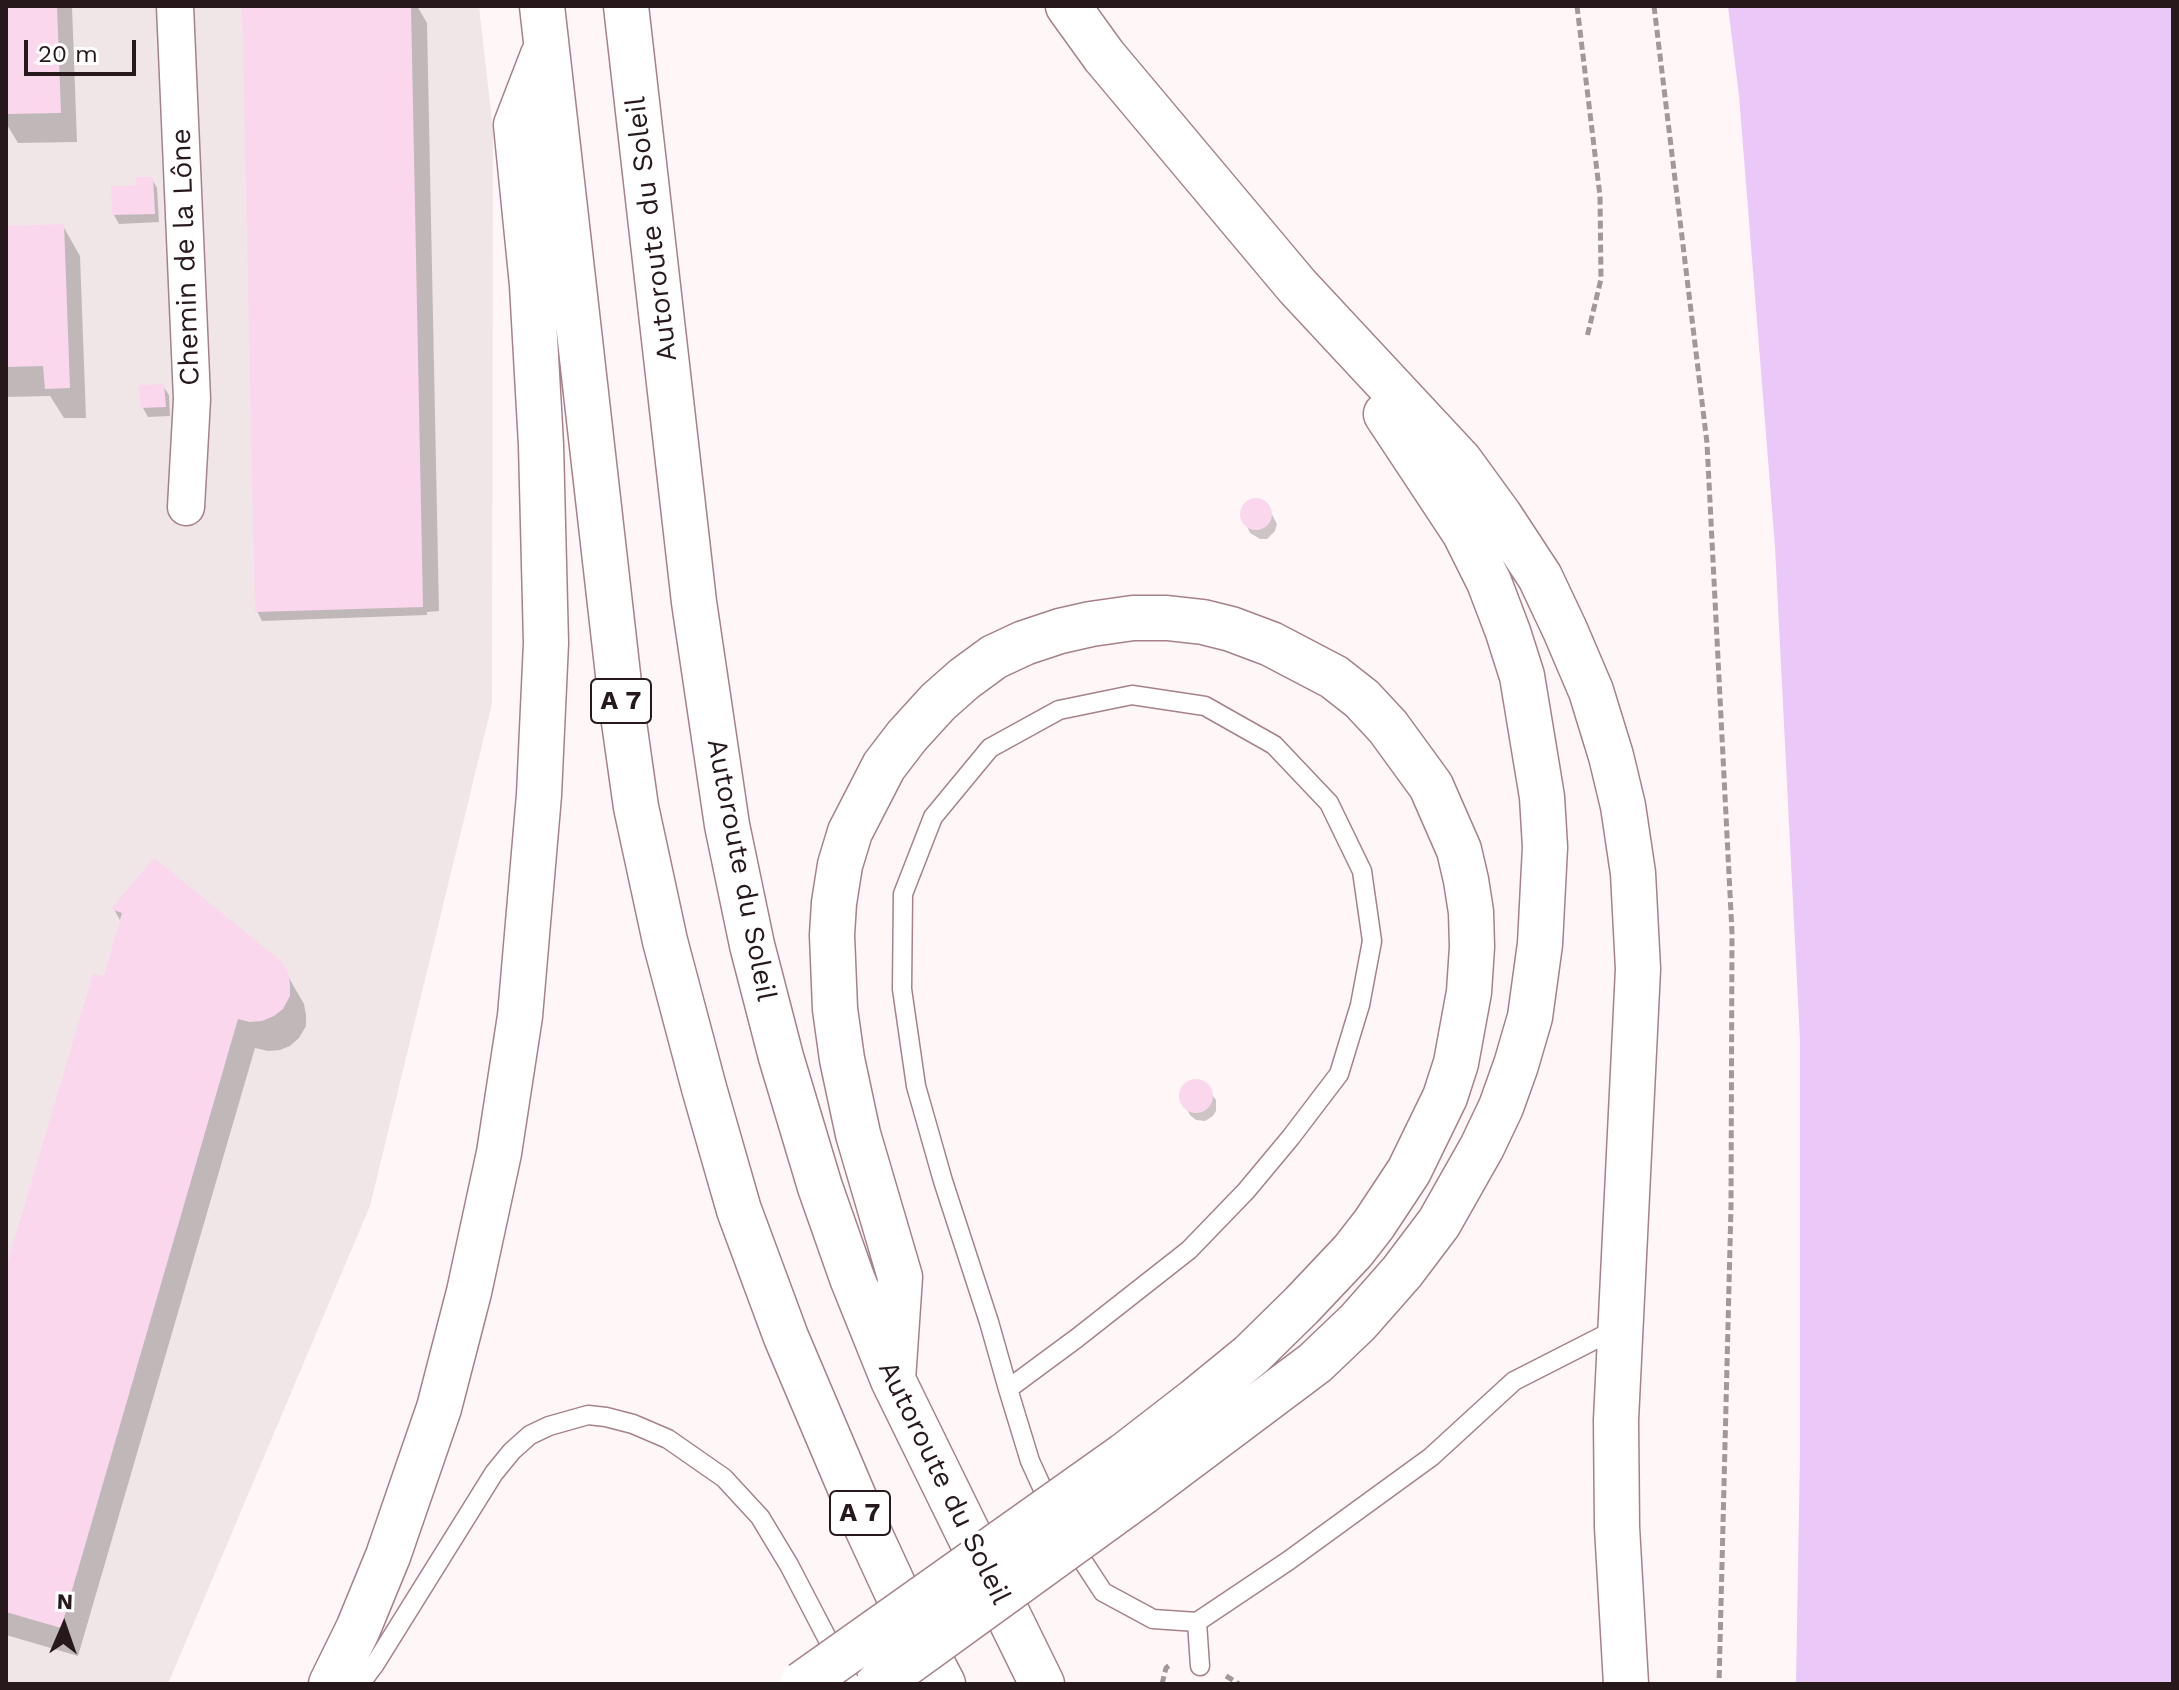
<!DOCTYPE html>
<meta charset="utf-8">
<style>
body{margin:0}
#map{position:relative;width:2179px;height:1690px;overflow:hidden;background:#fff6f7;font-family:"Work Sans",sans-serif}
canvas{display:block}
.frame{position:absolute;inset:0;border:8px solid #27181b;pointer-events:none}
.north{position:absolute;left:24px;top:1586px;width:80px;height:80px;-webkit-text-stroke:6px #fff;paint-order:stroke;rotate:2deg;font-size:22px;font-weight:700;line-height:32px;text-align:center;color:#27181b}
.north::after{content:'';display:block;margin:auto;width:28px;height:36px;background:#27181b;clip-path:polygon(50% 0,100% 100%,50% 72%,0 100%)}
.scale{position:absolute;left:24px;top:40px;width:112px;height:36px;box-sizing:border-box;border:4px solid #27181b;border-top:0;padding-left:10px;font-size:24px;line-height:28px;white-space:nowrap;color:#27181b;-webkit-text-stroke:6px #fff;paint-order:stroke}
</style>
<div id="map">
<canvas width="2179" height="1690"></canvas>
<div class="frame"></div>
<div class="north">N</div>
<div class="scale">20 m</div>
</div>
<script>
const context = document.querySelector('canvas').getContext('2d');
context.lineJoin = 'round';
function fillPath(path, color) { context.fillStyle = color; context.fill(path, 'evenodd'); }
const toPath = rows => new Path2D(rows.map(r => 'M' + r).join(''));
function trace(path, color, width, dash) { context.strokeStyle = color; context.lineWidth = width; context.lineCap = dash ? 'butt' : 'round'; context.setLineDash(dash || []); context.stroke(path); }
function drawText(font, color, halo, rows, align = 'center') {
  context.font = font + ' "Work Sans",sans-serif'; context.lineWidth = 7; context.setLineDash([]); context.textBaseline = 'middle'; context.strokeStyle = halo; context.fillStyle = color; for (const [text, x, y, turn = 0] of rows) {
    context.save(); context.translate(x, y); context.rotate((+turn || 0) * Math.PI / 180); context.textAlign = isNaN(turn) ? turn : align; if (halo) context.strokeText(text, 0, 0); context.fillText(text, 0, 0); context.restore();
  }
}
fillPath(toPath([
 [6,6,479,6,493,130,492,704,370,1206,168,1684,6,1684]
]), '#f1e6e7');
fillPath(toPath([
 [1728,6,2173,6,2173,1684,1796,1684,1800,1453,1800,1040,1775,547,1739,96]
]), '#eac8f8');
fillPath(toPath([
 [6,6,72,6,77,142,18,143,6,123],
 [244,6,417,6,427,23,439,611,427,612,427,615,262,621,257,611],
 [152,179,157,188,159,222,119,224,114,215,138,187],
 [63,226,80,256,86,418,64,418,50,396,6,397,6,228],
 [163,386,169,395,170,416,148,417,143,408],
 [1253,499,1266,503,1277,524,1275,531,1267,539,1260,539,1250,533,1241,514,1243,508],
 [114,909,286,973,304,1004,306,1015,306,1026,299,1038,290,1046,280,1050,268,1051,255,1048,78,1656,6,1635,6,1275,105,978,121,922],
 [1193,1081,1203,1083,1216,1100,1216,1111,1213,1116,1205,1121,1196,1120,1190,1115,1181,1098,1181,1092,1184,1086]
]), '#0003');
fillPath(toPath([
 [6,6,57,6,61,113,6,114],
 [242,6,411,6,423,607,255,612],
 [136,177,153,177,155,214,112,215,111,186,136,185],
 [64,224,70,388,45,389,43,366,6,367,6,226],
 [164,384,166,407,141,408,139,385],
 '1240 514a16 16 0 1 1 32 0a16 16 0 1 1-32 0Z',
 [154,858,281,961,288,972,290,984,290,996,283,1009,274,1016,262,1021,250,1022,238,1019,61,1628,6,1612,6,1268,93,974,104,976,122,913,111,909],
 '1179 1096a17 17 0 1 1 34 0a17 17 0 1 1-34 0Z'
]), '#fad7ec');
const lane = toPath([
 [1008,1389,1077,1338,1189,1250,1246,1191,1291,1137,1339,1074,1360,1005,1372,941,1362,871,1329,803,1274,745,1205,706,1132,695,1059,710,990,748,933,817,903,894,902,989,916,1086,943,1181,989,1322,1008,1389,1030,1461,1051,1507],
 [1071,1543,1103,1592,1153,1619,1197,1622,1288,1561,1431,1457,1514,1381,1618,1328],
 [1197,1622,1200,1666],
 [360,1684,375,1664,494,1473,512,1451,530,1435,549,1426,588,1415,606,1417,633,1424,668,1439,724,1478,760,1517,789,1565,851,1684]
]);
const street = toPath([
 [175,6,192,399,186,507]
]);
const highway = toPath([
 [542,6,621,701,636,807,665,941,704,1088,739,1210,786,1337,867,1528,910,1621,943,1684],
 [626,6,694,602,727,825,752,945,781,1057,820,1187,852,1278,893,1380,1042,1684],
 [1068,6,1104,56,1297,286,1460,461,1500,516,1540,577,1565,630,1591,691,1611,756,1623,806,1633,873,1638,969,1616,1420,1617,1527,1626,1684],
 [893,1380,900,1277,858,1134,842,1059,835,1009,832,935,834,903,840,865,850,832,884,766,907,736,938,702,964,679,994,657,1024,643,1060,631,1091,624,1133,618,1167,618,1203,622,1231,629,1271,644,1334,677,1362,699,1388,727,1431,786,1459,850,1466,880,1471,912,1472,947,1469,992,1456,1063,1445,1097,1409,1171,1374,1224,1353,1251,1302,1305,1251,1355,1196,1400,1125,1455],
 [1143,1492,1315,1363,1358,1322,1402,1272,1439,1223,1482,1147,1501,1107,1516,1065,1530,1017,1540,944,1545,847,1542,797,1522,676,1508,632,1489,582,1464,532,1386,414],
 [331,1684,358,1629,388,1556,439,1408,469,1292,499,1153,520,1016,539,795,546,643,541,445,532,285,516,125,543,55]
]);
trace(lane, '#a78189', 21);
trace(street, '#a78189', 39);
trace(highway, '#a78189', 47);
trace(toPath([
 [1577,6,1600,196,1601,279,1587,337],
 [1654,6,1707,443,1732,933,1731,1206,1719,1684],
 [1226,1676,1239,1684],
 [1162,1684,1166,1668,1171,1664]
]), '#a29799', 5, [8, 4]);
trace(lane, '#fff', 18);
trace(street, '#fff', 36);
trace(highway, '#fff', 44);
const highwayBridge = toPath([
 [802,1684,1125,1455],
 [878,1684,1143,1492]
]);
trace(highwayBridge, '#a78189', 47, []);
trace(highwayBridge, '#fff', 44);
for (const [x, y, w] of [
 [621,701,60],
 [860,1513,60]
]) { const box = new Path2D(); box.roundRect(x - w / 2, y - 22, w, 44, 6); context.fillStyle = '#fff'; context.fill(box); trace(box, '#27181b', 2); }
drawText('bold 26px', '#27181b', null, [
 ["A 7",621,701],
 ["A 7",860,1513]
]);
drawText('28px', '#27181b', '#fff', [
 ["Autoroute du Soleil",652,229,-97],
 ["Chemin de la Lône",186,257,-92],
 ["Autoroute du Soleil",741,870,79],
 ["Autoroute du Soleil",944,1483,64]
]);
</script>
